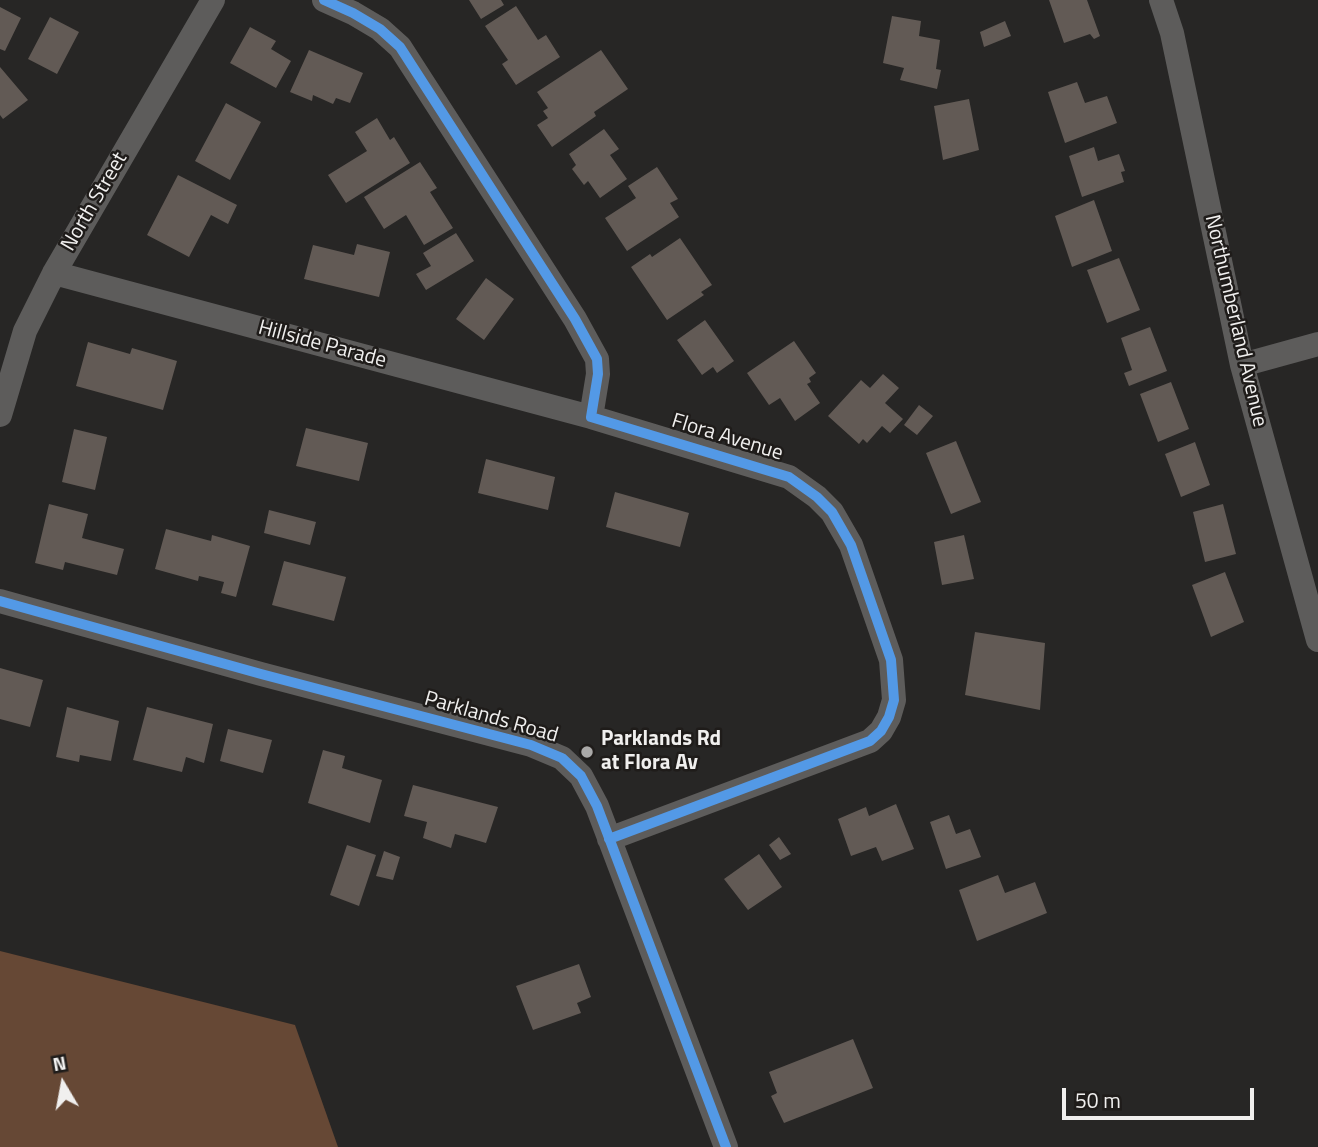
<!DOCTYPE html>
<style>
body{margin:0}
#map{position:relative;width:1318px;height:1147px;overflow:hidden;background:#272625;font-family:"Titillium Web",sans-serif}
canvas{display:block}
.north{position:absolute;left:28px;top:1049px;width:70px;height:70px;-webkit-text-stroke:5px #1f1c1a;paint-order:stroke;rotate:350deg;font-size:19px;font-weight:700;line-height:28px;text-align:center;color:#f0efee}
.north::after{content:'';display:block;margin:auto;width:24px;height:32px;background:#f0efee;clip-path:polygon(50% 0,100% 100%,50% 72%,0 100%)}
.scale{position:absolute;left:1062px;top:1088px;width:192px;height:32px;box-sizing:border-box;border:4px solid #f0efee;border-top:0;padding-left:9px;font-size:21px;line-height:24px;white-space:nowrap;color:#f0efee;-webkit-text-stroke:5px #1f1c1a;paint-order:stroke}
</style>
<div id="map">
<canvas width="1318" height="1147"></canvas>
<div class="north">N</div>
<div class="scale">50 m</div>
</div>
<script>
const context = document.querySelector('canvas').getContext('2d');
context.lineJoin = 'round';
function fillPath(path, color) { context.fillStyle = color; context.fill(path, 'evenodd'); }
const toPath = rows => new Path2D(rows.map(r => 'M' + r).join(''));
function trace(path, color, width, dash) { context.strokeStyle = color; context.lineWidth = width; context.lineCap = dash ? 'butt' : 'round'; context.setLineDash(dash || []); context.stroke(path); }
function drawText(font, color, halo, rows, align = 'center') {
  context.font = font + ' "Titillium Web",sans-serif'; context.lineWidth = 5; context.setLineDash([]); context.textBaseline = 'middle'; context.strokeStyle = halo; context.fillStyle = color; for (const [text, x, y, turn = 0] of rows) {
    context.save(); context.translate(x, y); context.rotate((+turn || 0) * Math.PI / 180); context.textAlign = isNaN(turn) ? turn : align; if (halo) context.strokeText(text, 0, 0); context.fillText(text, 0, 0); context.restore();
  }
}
fillPath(toPath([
 [0,951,295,1025,338,1147,0,1147]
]), '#664835');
fillPath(toPath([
 [469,0,501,0,504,5,481,19],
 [1049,0,1087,0,1100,36,1094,39,1090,34,1064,43],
 [516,6,538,40,546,35,560,57,516,85,502,64,508,60,485,26],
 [0,7,21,18,5,51,0,49],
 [892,16,921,21,919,36,940,40,936,69,941,70,937,89,900,80,904,68,883,63],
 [50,17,79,32,57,74,28,59],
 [1005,21,1011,36,984,47,980,32],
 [250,27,276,41,271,49,291,61,276,88,230,63],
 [309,50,363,73,350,103,336,98,333,104,313,95,312,101,290,92],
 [601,50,628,89,594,112,596,116,552,147,537,125,548,118,543,111,548,108,537,92],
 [0,67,28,100,3,119,0,115],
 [1077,82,1085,103,1107,96,1117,123,1065,143,1048,92],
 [969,99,979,150,943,160,934,106],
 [226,103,261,122,230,180,195,161],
 [377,118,390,140,394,137,410,163,346,203,328,175,367,151,355,132],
 [604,129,619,149,610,155,627,179,600,198,588,181,584,185,572,169,576,165,569,154],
 [1094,147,1098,161,1119,154,1125,171,1121,172,1124,182,1082,197,1069,156],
 [420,162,437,188,430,192,453,228,424,245,406,215,384,229,364,197],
 [657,167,678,199,670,203,679,217,627,251,605,218,636,198,628,186],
 [178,175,237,205,228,224,211,215,189,257,147,235],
 [1094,200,1112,251,1072,267,1055,216],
 [456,233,474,261,426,290,416,274,431,266,423,253],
 [680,238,712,285,701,292,704,295,667,320,631,267,650,254,652,257],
 [357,244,390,252,379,297,304,279,313,245,354,255],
 [1119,258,1140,310,1107,323,1087,270],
 [486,278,514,299,484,340,456,319],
 [705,320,734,361,717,373,713,367,702,375,677,340],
 [1150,327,1167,371,1129,386,1124,373,1132,370,1121,338],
 [794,341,816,373,809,378,811,382,807,384,820,403,795,421,780,398,769,405,747,373],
 [88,342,130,354,132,348,177,361,163,410,76,386],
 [883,374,899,388,885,403,903,419,890,433,882,426,867,443,863,439,859,444,828,416,861,380,870,388],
 [1171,382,1189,429,1158,442,1140,394],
 [919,405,933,416,917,435,904,425],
 [306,428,368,443,359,481,296,466],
 [74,429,107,437,95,490,62,482],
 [956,441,981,502,951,514,926,453],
 [1195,442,1210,485,1181,497,1165,454],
 [486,459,555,477,548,510,478,493],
 [615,492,689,513,680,547,606,527],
 [49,504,88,514,82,538,124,549,117,575,65,562,63,570,35,563],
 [1223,504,1236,554,1205,562,1193,512],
 [269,510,316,522,310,545,264,533],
 [166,529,211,541,212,535,250,546,236,597,221,593,224,582,199,576,198,581,155,569],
 [964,535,974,579,942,585,934,542],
 [284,561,346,577,334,621,272,605],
 [1225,572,1244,622,1211,637,1192,585],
 [975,632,1045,643,1040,710,965,695],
 [0,668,43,680,30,727,0,719],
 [67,707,119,721,111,761,80,755,79,762,56,757],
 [147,707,213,724,204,763,186,757,182,772,133,760],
 [228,729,272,740,263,773,220,761],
 [323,750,345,756,342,768,382,780,370,823,308,803],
 [413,785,498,807,486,843,455,834,451,848,423,838,427,822,404,816],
 [896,804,914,849,882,861,876,847,851,856,838,819,866,807,869,816],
 [949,815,956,834,970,829,981,857,946,869,930,822],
 [779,837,791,854,780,860,769,845],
 [347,845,376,855,359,906,330,895],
 [384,851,400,857,393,880,376,876],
 [759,854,782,887,748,910,724,879],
 [998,875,1005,893,1035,882,1047,913,977,941,959,890],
 [579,964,591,997,577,1003,581,1013,533,1030,516,986],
 [853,1039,873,1088,784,1123,771,1096,777,1093,769,1072]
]), '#625a55');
trace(toPath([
 [324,0,353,13,380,29,400,47,575,319,597,359,598,374,591,417,789,477,817,497,832,512,851,545,891,660,894,700,889,717,881,731,870,741,609,839],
 [1161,0,1172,33,1242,365,1318,640],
 [54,273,591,417],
 [1242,365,1318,344],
 [0,415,25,331,54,273,213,0],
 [0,601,261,674,531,745,562,758,581,776,597,806,726,1147]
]), '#5d5c5b', 24);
trace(toPath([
 [324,0,353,13,380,29,400,47,575,319,597,359,598,374,591,417,789,477,817,497,832,512,851,545,891,660,894,700,889,717,881,731,870,741,609,839],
 [0,601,261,674,531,745,562,758,581,776,597,806,726,1147]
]), '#5399e6', 10);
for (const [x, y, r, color] of [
 [587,752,7,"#aaa9a8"]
]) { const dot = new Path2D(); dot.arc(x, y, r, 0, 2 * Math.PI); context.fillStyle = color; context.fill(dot); trace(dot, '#1f1c1a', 2.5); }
drawText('21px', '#f0efee', '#1f1c1a', [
 ["North Street",95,202,-60],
 ["Northumberland Avenue",1235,321,77],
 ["Hillside Parade",322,345,15],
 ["Flora Avenue",727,438,17],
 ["Parklands Road",491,718,16]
]);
drawText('bold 21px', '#f0efee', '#1f1c1a', [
 ["Parklands Rd",601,740],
 ["at Flora Av",601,764]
], 'left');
</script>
